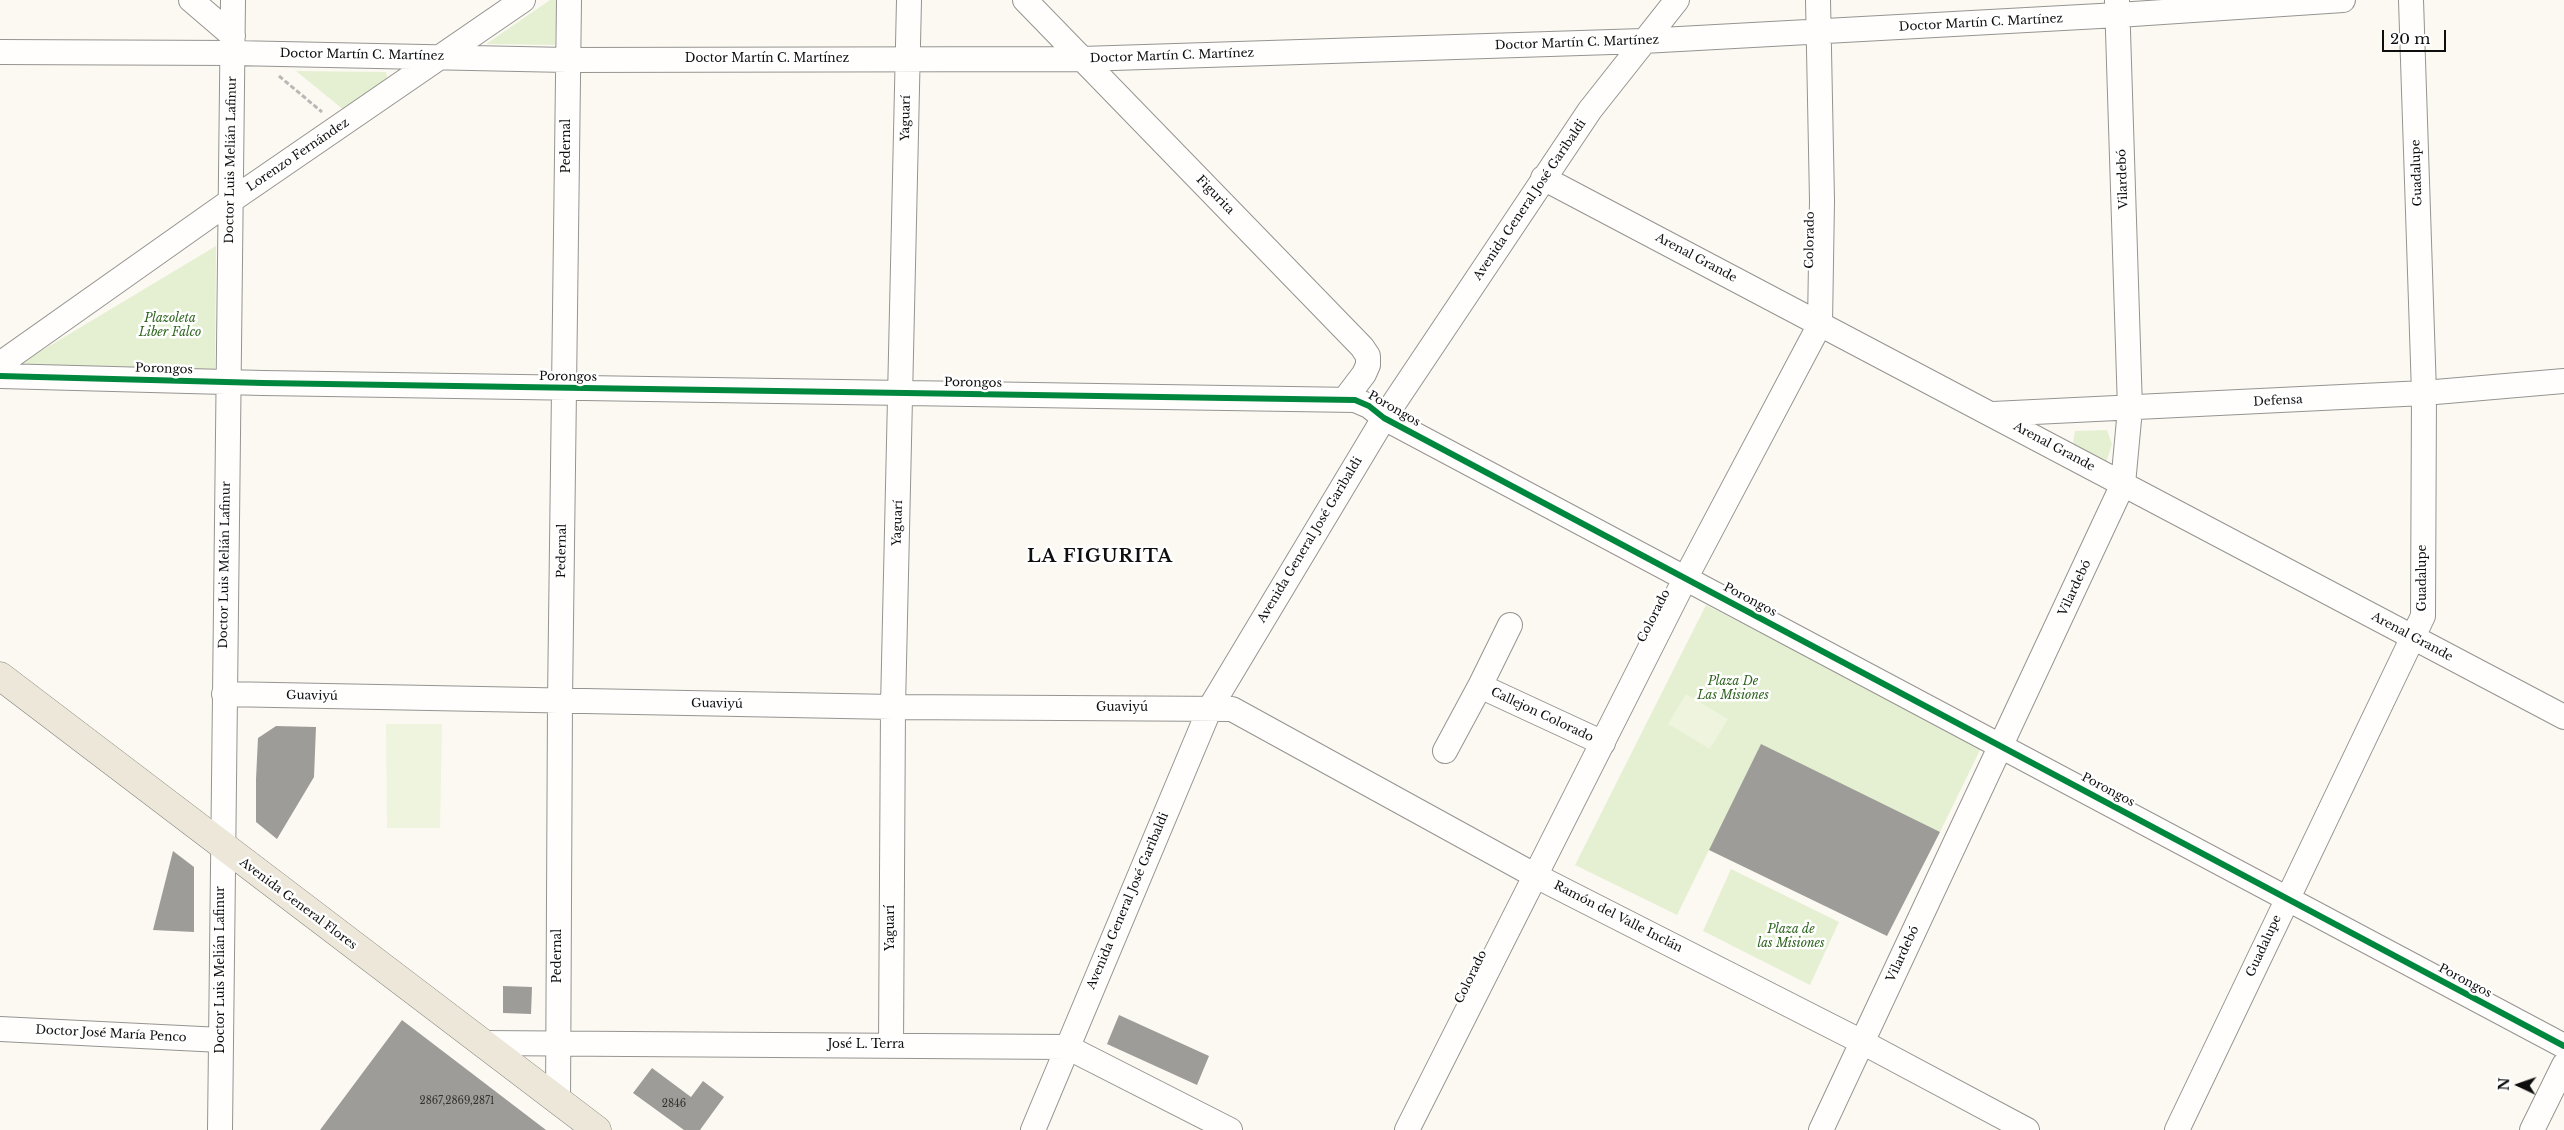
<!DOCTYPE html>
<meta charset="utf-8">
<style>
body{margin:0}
#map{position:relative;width:2564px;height:1130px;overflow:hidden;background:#fcf9f2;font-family:"Libre Baskerville",serif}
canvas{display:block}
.north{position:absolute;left:2494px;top:1060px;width:50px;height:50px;-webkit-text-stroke:4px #fff;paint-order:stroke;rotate:273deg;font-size:14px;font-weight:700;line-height:20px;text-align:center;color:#0e0e0e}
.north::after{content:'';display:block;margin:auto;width:18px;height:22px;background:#0e0e0e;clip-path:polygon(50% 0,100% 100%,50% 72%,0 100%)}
.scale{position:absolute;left:2382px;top:30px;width:64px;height:22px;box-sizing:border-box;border:2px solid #0e0e0e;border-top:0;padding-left:6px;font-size:15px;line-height:18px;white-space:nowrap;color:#0e0e0e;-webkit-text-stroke:4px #fff;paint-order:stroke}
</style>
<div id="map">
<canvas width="2564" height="1130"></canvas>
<div class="north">N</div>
<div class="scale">20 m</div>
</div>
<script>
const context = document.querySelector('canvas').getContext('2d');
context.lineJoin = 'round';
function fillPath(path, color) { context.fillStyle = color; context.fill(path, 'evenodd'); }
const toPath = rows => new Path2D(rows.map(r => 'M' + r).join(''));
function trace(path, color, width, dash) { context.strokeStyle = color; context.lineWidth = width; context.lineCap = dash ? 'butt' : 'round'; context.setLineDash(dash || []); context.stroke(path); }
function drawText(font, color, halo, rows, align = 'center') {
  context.font = font + ' "Libre Baskerville",serif'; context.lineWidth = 5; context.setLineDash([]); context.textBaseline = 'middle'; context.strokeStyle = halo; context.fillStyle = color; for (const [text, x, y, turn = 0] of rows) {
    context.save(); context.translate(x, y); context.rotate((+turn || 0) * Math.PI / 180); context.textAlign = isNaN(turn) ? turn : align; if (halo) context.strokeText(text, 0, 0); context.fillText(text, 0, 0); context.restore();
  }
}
fillPath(toPath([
 [550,0,557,0,555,45,486,44],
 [296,71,386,72,388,81,345,111],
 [216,246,215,374,16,366],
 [2107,430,2112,444,2106,463,2073,443,2075,431],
 [1706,605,1982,746,1940,832,1709,850,1677,915,1575,865],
 [1731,869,1839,922,1810,985,1703,931]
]), '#e5f0d3');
fillPath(toPath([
 [1686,694,1728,719,1710,749,1668,724],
 [386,724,442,724,440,828,387,828]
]), '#eef4dd');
fillPath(toPath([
 [276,726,316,727,314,777,277,839,256,822,256,779,258,738],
 [1761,744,1940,832,1887,936,1709,850],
 [173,851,194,867,194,932,153,930],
 [503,986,532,987,531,1014,503,1013],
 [1119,1015,1209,1056,1197,1085,1107,1044],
 [402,1020,546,1130,320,1130],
 [652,1068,691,1097,703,1081,724,1097,700,1130,684,1130,633,1093]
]), '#9e9c98');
const minor = toPath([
 [191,0,233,36],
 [1025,0,1362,347,1368,356,1368,365,1364,374,1345,399],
 [0,52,233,53,567,60,1082,59,1643,41,2118,15,2343,0],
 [1543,178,2564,717],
 [0,364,229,202,523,0],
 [0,376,263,383,1355,400,1369,406,1384,418,2564,1046],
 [1993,414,2424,393,2564,381],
 [1480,686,1510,625],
 [224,694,893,707,1232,709,1534,875,1862,1042,2027,1130],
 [1445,751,1480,686,1603,743],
 [0,1029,221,1040],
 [482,1043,1067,1047,1230,1130],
 [891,1045,893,707,909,0],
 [558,1101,560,701,569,0],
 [220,1130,233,0],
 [1033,1130,1210,708,1384,418,1590,110,1677,0],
 [1407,1130,1685,579,1820,324,1822,200,1818,0],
 [1821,1130,2123,484,2130,409,2117,0],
 [2177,1130,2423,616,2424,393,2411,0],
 [2532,1130,2564,1065]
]);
const major = toPath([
 [0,676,597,1130]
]);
trace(minor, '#959491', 26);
trace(major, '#82817e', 29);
trace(toPath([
 [279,76,322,112]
]), '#b8b8b6', 3, [5, 2.5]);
trace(minor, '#fffefd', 24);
trace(major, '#ece7d9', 28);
trace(toPath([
 [0,376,263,383,1355,400,1369,406,1384,418,2564,1046]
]), '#00873e', 6);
drawText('10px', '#323230', null, [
 ["2867,2869,2871",457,1101],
 ["2846",674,1104]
]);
drawText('12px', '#0e0e0e', '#fff', [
 ["Doctor Martín C. Martínez",1981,23,-3],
 ["Doctor Martín C. Martínez",1577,43,-2],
 ["Doctor Martín C. Martínez",362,55,1],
 ["Doctor Martín C. Martínez",1172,56,-2],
 ["Doctor Martín C. Martínez",767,59],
 ["Yaguarí",906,118,-89],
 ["Pedernal",567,146,-90],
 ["Lorenzo Fernández",298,155,-34],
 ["Doctor Luis Melián Lafinur",231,160,-89],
 ["Guadalupe",2417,173,-92],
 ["Vilardebó",2123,179,-92],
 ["Figurita",1215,195,46],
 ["Avenida General José Garibaldi",1530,200,-56],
 ["Colorado",1810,240,-89],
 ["Arenal Grande",1696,258,28],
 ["Porongos",164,369,2],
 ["Porongos",568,377,1],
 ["Porongos",973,383,1],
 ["Defensa",2278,401,-3],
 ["Porongos",1394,409,30],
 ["Arenal Grande",2054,447,28],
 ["Yaguarí",898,523,-88],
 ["Avenida General José Garibaldi",1310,540,-59],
 ["Pedernal",562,551,-89],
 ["Doctor Luis Melián Lafinur",225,565,-89],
 ["Guadalupe",2423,578,-90],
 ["Vilardebó",2075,588,-65],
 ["Porongos",1750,600,28],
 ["Colorado",1654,616,-63],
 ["Arenal Grande",2412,637,28],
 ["Guaviyú",312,696,1],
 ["Guaviyú",717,704,1],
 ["Guaviyú",1122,708],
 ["Callejon Colorado",1542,715,25],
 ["Porongos",2108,790,28],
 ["Avenida General José Garibaldi",1128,901,-67],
 ["Avenida General Flores",298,904,37],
 ["Ramón del Valle Inclán",1618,917,27],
 ["Yaguarí",891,928,-90],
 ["Guadalupe",2264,946,-65],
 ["Vilardebó",1903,954,-65],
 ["Pedernal",558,956,-90],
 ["Doctor Luis Melián Lafinur",221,970,-90],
 ["Colorado",1471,977,-64],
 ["Porongos",2465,981,28],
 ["Doctor José María Penco",111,1034,3],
 ["José L. Terra",866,1045]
]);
drawText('italic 12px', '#2e641f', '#fff', [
 ["Plazoleta",170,319],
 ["Liber Falco",170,333],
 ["Plaza De",1733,682],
 ["Las Misiones",1733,696],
 ["Plaza de",1791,930],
 ["las Misiones",1791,944]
]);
context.letterSpacing = '1px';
drawText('bold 18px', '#0e0e0e', '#fff', [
 ["LA FIGURITA",1100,557]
]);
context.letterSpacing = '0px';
</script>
